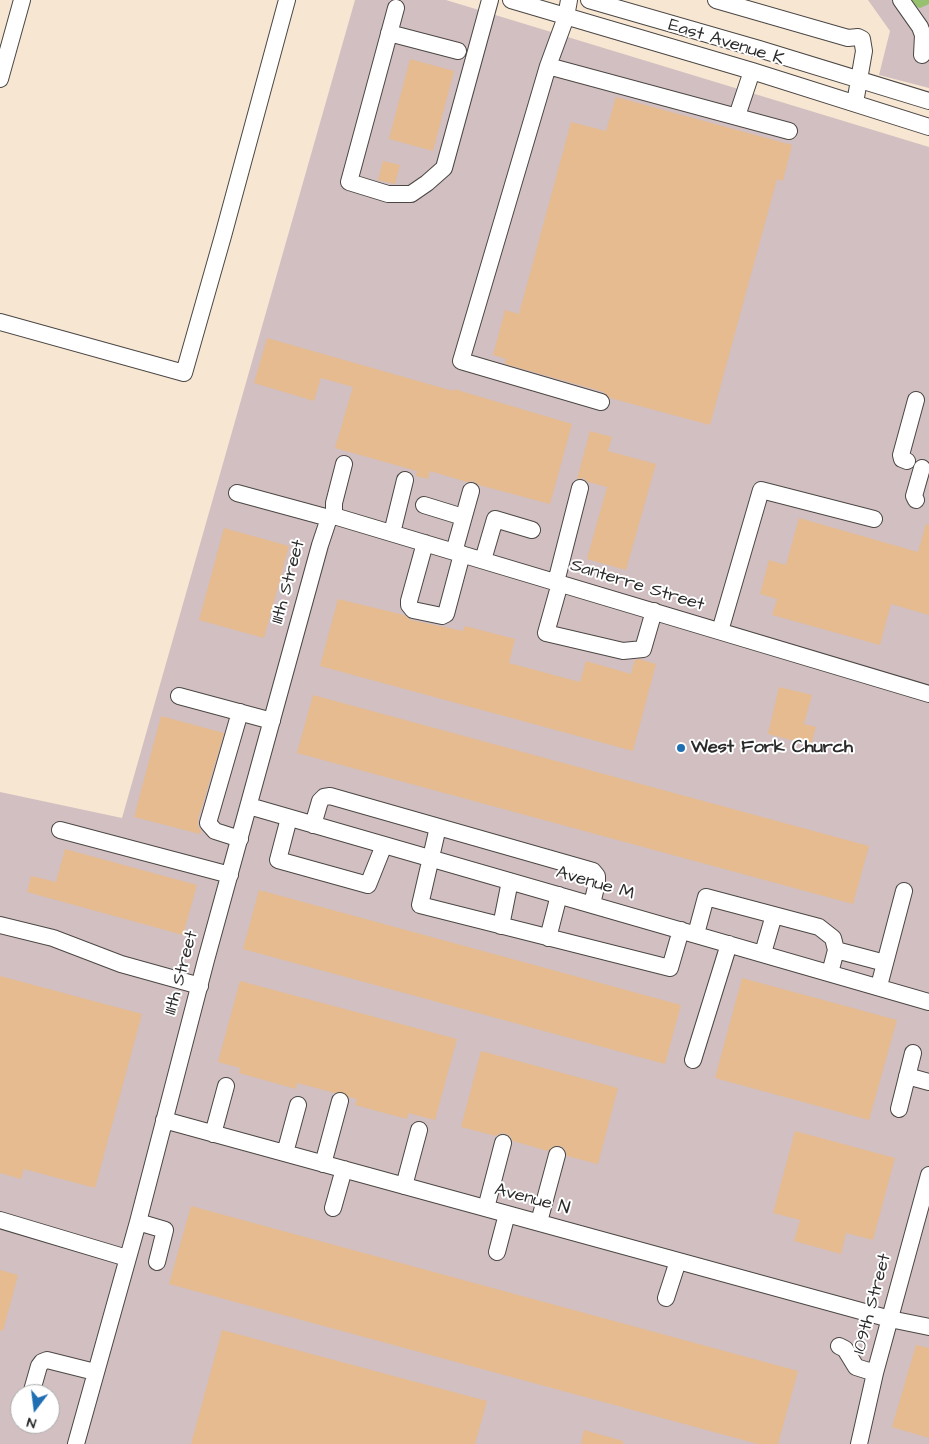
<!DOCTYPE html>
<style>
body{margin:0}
#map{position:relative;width:929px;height:1444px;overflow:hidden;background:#f7e6d2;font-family:"Architects Daughter",sans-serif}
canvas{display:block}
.north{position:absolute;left:10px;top:1384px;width:50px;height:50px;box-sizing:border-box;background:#fff;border:1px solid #aaa;border-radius:50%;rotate:195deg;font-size:14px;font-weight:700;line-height:20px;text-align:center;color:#2b2b2b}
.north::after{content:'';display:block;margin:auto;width:18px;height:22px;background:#1f6fb2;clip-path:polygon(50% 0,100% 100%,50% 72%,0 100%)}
</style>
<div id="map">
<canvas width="929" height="1444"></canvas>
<div class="north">N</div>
</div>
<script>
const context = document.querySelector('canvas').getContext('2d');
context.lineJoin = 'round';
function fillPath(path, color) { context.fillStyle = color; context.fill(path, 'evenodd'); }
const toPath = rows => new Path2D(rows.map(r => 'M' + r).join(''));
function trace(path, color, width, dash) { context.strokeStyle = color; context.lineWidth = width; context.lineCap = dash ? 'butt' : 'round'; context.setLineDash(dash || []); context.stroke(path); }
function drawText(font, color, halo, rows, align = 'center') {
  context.font = font + ' "Architects Daughter",sans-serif'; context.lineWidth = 4; context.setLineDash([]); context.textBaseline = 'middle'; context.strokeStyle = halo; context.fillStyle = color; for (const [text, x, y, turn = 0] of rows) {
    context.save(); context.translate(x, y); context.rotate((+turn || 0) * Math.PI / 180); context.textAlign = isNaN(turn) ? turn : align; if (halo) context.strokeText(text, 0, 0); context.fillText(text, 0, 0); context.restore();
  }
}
fillPath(toPath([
 [355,0,446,0,929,147,929,1444,0,1444,0,792,122,818],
 [20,1394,50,1394,50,1424,20,1424],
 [868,0,929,0,929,88,879,75,890,31]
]), '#d2bfc1');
fillPath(toPath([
 [911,0,929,0,929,4,920,8,917,7]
]), '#96c16e');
fillPath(toPath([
 [410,59,454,71,433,151,389,139],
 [616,97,792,145,783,181,777,179,710,425,610,398,604,392,505,364,506,359,493,355,505,310,519,314,571,122,606,131],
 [383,161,400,165,395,184,378,180],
 [267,338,453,391,454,389,572,424,550,504,479,485,473,481,467,482,430,471,428,479,416,476,417,471,335,448,353,387,321,378,314,401,254,383],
 [590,431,612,437,608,451,656,464,626,570,587,559,607,487,588,482,583,478,577,479],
 [799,518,918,552,926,524,929,525,929,615,891,604,880,645,772,615,777,599,760,594,769,560,786,565],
 [224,528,289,546,264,638,199,620],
 [338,599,404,615,411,620,463,631,465,626,515,639,509,663,580,682,586,661,631,674,635,660,639,659,656,664,633,751,320,666],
 [779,687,812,695,804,724,816,727,811,745,768,734],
 [313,695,869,846,853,904,297,753],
 [161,716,224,733,198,820,198,826,201,830,200,834,134,817],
 [65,849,197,885,183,935,27,892,31,876,56,882],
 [259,890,681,1005,665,1064,243,949],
 [0,976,142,1014,95,1188,24,1169,21,1179,0,1173],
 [742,978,897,1020,869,1120,715,1078],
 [240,981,457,1039,435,1120,408,1113,407,1119,355,1105,357,1099,349,1097,343,1092,335,1093,297,1083,296,1089,239,1073,240,1068,218,1062],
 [481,1051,618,1088,598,1164,567,1156,564,1148,560,1146,554,1146,548,1151,513,1141,510,1136,506,1134,501,1133,496,1136,461,1127],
 [795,1131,895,1158,873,1240,846,1233,841,1254,794,1241,800,1220,773,1213],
 [191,1206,798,1371,778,1444,758,1444,169,1284],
 [0,1270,18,1275,3,1331,0,1330],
 [222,1330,487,1401,475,1444,191,1444],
 [916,1345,929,1348,929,1438,892,1427],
 [584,1430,623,1441,623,1444,581,1444]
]), '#e5bb8f');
const minor = toPath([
 [511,0,752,71,929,127],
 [569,0,566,17,548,66,461,361,601,402],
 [589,0,759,49,929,101],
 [716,0,848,38,858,37,862,39,864,51,855,103],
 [901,0,920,27,923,35,922,55],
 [396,8,349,182,388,194,411,194,427,183,444,168,490,0],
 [389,33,458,51],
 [548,66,789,131],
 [0,79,22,0],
 [737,116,752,71],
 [0,322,184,373,223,236,287,0],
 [907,461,902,459,901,455,916,400],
 [237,493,329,518],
 [916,500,914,496,922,468],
 [424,505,463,517],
 [334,516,929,694],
 [334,516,334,503,344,464],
 [392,533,405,480],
 [425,543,409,601,409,605,413,610,442,616,446,614,462,554],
 [454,552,471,491],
 [483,560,495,519,532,530],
 [556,582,580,488],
 [560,583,546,633,623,651,643,649,654,611],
 [720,631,761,490,874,519],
 [179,696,272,721],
 [240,712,208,823,215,831,240,839],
 [249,806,929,1002],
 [289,818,278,860,368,885,384,845],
 [313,825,320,801,324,797,330,796,593,871,597,876,597,883,592,904],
 [438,827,420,905,670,968,681,930],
 [60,830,230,875],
 [0,925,53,938,121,964,200,986],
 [501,926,510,881],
 [696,934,706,897,819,927,833,938,836,950,830,973],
 [548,938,559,895],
 [836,950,885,963],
 [763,953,774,915],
 [879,986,904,891],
 [693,1060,729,944],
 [907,1076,929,1082],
 [899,1109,913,1053],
 [164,1120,890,1319,929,1327],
 [213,1134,226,1086],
 [285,1153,298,1105],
 [323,1164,340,1101],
 [404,1186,419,1130],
 [333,1208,344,1169],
 [486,1208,503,1143],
 [0,1220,127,1258],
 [138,1222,165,1230,157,1262],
 [539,1222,557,1155],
 [497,1252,507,1214],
 [666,1298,678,1261],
 [839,1346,845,1349,856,1367,875,1373],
 [31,1394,39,1366,42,1362,47,1360,95,1372],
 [76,1444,138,1222,206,960,320,545,329,518,334,516],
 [859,1444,875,1373,929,1175]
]);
trace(minor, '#4a4744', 18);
trace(minor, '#fff', 16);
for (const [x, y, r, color] of [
 [681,748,5,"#1f6fb2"]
]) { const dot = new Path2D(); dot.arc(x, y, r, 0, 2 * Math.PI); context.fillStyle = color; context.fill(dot); trace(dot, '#fff', 2); }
drawText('18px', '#2b2b2b', '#fff', [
 ["East Avenue K",726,43,17],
 ["111th Street",289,582,-75],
 ["Santerre Street",637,586,17],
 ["Avenue M",595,884,16],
 ["111th Street",182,973,-75],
 ["Avenue N",532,1200,15],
 ["109th Street",873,1304,-75]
]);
drawText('bold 18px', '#2b2b2b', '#fff', [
 ["West Fork Church",691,748]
], 'left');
</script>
